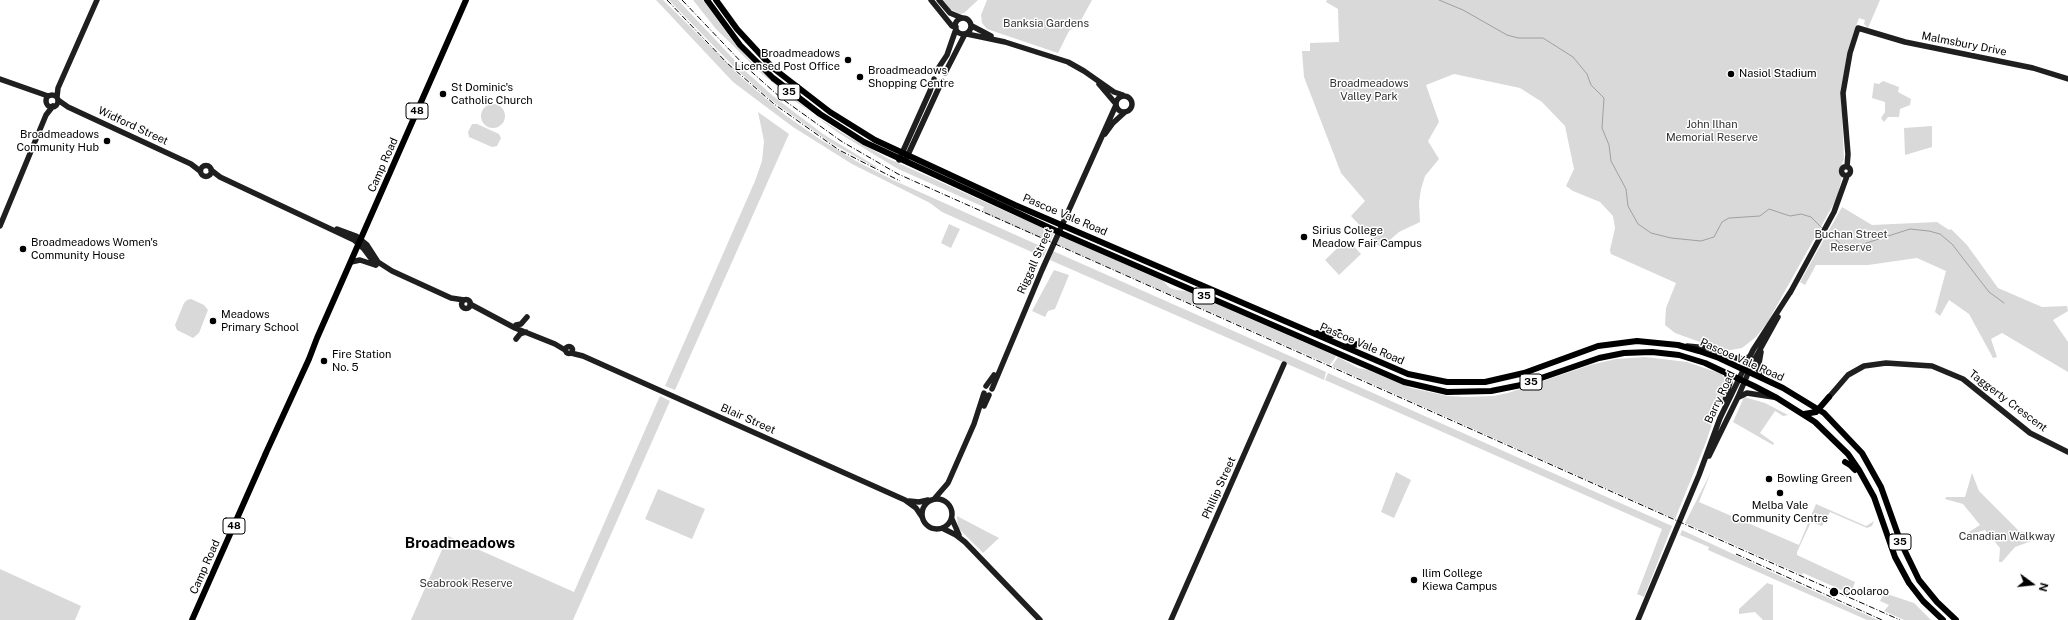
<!DOCTYPE html>
<style>
body{margin:0}
#map{position:relative;width:2068px;height:620px;overflow:hidden;background:#fff;font-family:"Public Sans",sans-serif}
canvas{display:block}
.north{position:absolute;left:2012px;top:564px;width:40px;height:40px;-webkit-text-stroke:3px #fff;paint-order:stroke;rotate:105deg;font-size:11px;font-weight:700;line-height:16px;text-align:center;color:#000}
.north::after{content:'';display:block;margin:auto;width:14px;height:18px;background:#000;clip-path:polygon(50% 0,100% 100%,50% 72%,0 100%)}
</style>
<div id="map">
<canvas width="2068" height="620"></canvas>
<div class="north">N</div>
</div>
<script>
const context = document.querySelector('canvas').getContext('2d');
context.lineJoin = 'round';
function fillPath(path, color) { context.fillStyle = color; context.fill(path, 'evenodd'); }
const toPath = rows => new Path2D(rows.map(r => 'M' + r).join(''));
function trace(path, color, width, dash) { context.strokeStyle = color; context.lineWidth = width; context.lineCap = dash ? 'butt' : 'round'; context.setLineDash(dash || []); context.stroke(path); }
function drawText(font, color, halo, rows, align = 'center') {
  context.font = font + ' "Public Sans",sans-serif'; context.lineWidth = 3; context.setLineDash([]); context.textBaseline = 'middle'; context.strokeStyle = halo; context.fillStyle = color; for (const [text, x, y, turn = 0] of rows) {
    context.save(); context.translate(x, y); context.rotate((+turn || 0) * Math.PI / 180); context.textAlign = isNaN(turn) ? turn : align; if (halo) context.strokeText(text, 0, 0); context.fillText(text, 0, 0); context.restore();
  }
}
fillPath(toPath([
 [656,0,663,0,743,79,785,115,818,138,856,161,893,180,1047,249,1043,257,942,212,930,203,852,164,793,127,733,82],
 [669,0,678,0,742,68,773,96,823,134,877,167,876,168,831,143,772,101,738,71],
 [693,0,703,0,732,40,755,66,814,115,844,134,889,159,1054,233,1050,242,982,212,984,207,898,169,837,132,795,101,762,74,716,29],
 [943,0,978,0,964,13,960,14,950,9],
 [987,0,1092,0,1080,22,1069,31,1058,53,987,29,982,23,981,15],
 [1327,0,1880,0,1868,28,1864,24,1865,20,1859,18,1847,53,1841,92,1844,159,1840,169,1842,177,1837,198,1767,323,1756,337,1742,348,1725,351,1675,333,1665,325,1666,308,1676,283,1611,254,1610,250,1615,228,1613,216,1600,202,1573,191,1566,186,1574,169,1565,126,1542,102,1520,88,1454,74,1426,85,1439,122,1428,141,1439,159,1425,176,1421,189,1419,202,1420,222,1399,232,1383,246,1379,246,1351,216,1365,201,1341,173,1304,77,1302,51,1310,51,1310,43,1339,42,1338,9,1326,2],
 [1883,81,1899,87,1898,92,1911,99,1910,105,1900,109,1899,117,1888,117,1884,122,1881,118,1885,112,1885,102,1872,98,1874,83,1879,84],
 '481 116a12 12 0 1 1 24 0a12 12 0 1 1-24 0Z',
 [758,112,789,134,675,390,665,386,755,181,762,161,764,141],
 [472,124,477,124,499,134,501,138,497,146,492,147,469,137,468,132],
 [1932,126,1932,147,1905,155,1904,128],
 [1842,207,1872,225,1937,222,1949,230,1951,229,1967,245,1998,288,2042,307,2067,306,2068,311,2053,320,2068,342,2068,372,2002,333,1991,339,1997,357,1993,358,1969,314,1949,300,1940,316,1935,312,1946,271,1917,258,1868,265,1816,265,1805,285,1800,282],
 [949,224,960,229,951,248,941,243],
 [1060,236,1163,281,1170,288,1176,290,1186,291,1336,356,1335,358,1330,365,1056,244],
 [1347,239,1361,254,1339,275,1325,260],
 [1053,251,1326,372,1324,380,1050,260],
 [1054,270,1069,275,1055,309,1048,311,1045,317,1032,311],
 [187,300,191,299,204,305,208,310,199,333,193,338,177,330,175,325,184,303],
 [1338,357,1358,368,1368,370,1411,388,1448,396,1465,397,1494,396,1508,393,1590,365,1616,359,1645,357,1687,362,1722,374,1727,382,1725,394,1714,418,1706,442,1675,519,1332,366],
 [1328,373,1672,526,1644,597,1637,594,1662,529,1325,380],
 [660,396,670,401,573,620,411,620,448,536,574,592],
 [1744,397,1765,403,1788,415,1783,416,1775,411,1760,433,1774,443,1773,445,1733,422],
 [1396,472,1411,480,1394,518,1381,512],
 [1711,472,1699,502,1799,545,1816,504,1866,526,1874,521,1872,526,1867,528,1830,512,1822,526,1811,522,1797,552,1797,555,1855,582,1853,587,1859,596,1856,594,1855,596,1803,573,1802,575,1685,523],
 [1972,473,1979,491,2019,531,2038,535,2037,539,2015,547,2002,562,1999,562,2000,548,1985,530,1971,534,1969,532,1980,525,1963,504,1945,499,1946,497,1965,497],
 [658,489,705,509,692,539,645,519],
 [957,516,999,538,983,553,958,528],
 [1682,530,1778,575,1878,620,1867,620,1708,550,1709,547,1680,535],
 [0,569,81,606,75,620,0,620],
 [1767,583,1773,585,1773,620,1763,620,1755,612,1739,614,1739,609],
 [1884,593,1914,603,1931,620,1904,620,1884,611,1889,605,1880,601]
]), '#d9d9d9');
trace(toPath([
 [1439,0,1463,10,1507,35,1518,38,1543,38,1573,57,1587,74,1591,85,1604,98,1602,128,1609,145,1611,161,1626,189,1628,206,1638,224,1651,233,1671,238,1701,241,1714,237,1722,222,1729,218,1760,216,1769,209,1790,216,1801,214,1811,217,1822,228],
 [1826,232,1846,248,1857,246,1910,229,1929,231,1940,234,1952,244,1989,292,2004,303]
]), '#a0a0a0', 1);
trace(toPath([
 [931,0,952,26,956,27],
 [939,0,950,13,962,18],
 '955 26a8 8 0 1 1 16 0a8 8 0 1 1-16 0Z',
 [972,26,991,36],
 [967,34,1005,42,1068,62,1084,71,1114,92,1123,95],
 [937,70,947,55,956,29],
 [945,73,965,34],
 [0,79,48,96],
 [1099,84,1116,104],
 '46 101a6 6 0 1 1 12 0a6 6 0 1 1-12 0Z',
 '1116 104a8 8 0 1 1 16 0a8 8 0 1 1-16 0Z',
 [57,97,58,88,97,0],
 [58,100,68,107,191,164,200,171],
 [1105,134,1113,123,1125,112],
 [906,159,942,81],
 [899,160,930,91,934,79],
 '200.5 171a5.5 5.5 0 1 1 11 0a5.5 5.5 0 1 1-11 0Z',
 '1841.5 171a4.5 4.5 0 1 1 9 0a4.5 4.5 0 1 1-9 0Z',
 [1847,167,1848,154,1843,93,1850,53,1858,28,1905,42,2033,68,2068,79],
 [211,170,220,177,354,240,364,249,376,265],
 [0,226,46,115,53,106],
 [337,229,356,236,367,245,378,262,392,271,451,298,464,300],
 [351,262,360,260,375,265],
 [1790,293,1834,212,1847,176],
 '461.5 304a4.5 4.5 0 1 1 9 0a4.5 4.5 0 1 1-9 0Z',
 [470,304,515,328,555,344,565,350],
 [516,325,521,324,527,317],
 [516,339,520,334,526,332],
 [1687,346,1708,348,1736,358,1745,359,1750,356],
 '565.5 350a3.5 3.5 0 1 1 7 0a3.5 3.5 0 1 1-7 0Z',
 [1761,352,1758,369,1762,378],
 [571,353,583,356,905,500,916,508,922,517],
 [986,386,994,375],
 [992,389,1042,270,1116,105],
 [1739,397,1747,393,1773,397],
 [1829,397,1848,375,1864,366,1886,363,1932,366,1963,379,2030,433,2068,452],
 [1725,401,1730,382,1726,373],
 [984,406,989,395],
 [1709,456,1738,397,1752,364,1778,317],
 [935,498,948,483,974,424,984,393],
 '922 514a15 15 0 1 1 30 0a15 15 0 1 1-30 0Z',
 [909,501,919,502,928,500],
 [952,519,959,535],
 [942,528,956,535,965,542,1040,620],
 [1171,620,1284,364],
 [1638,620,1699,475,1720,418,1753,350,1791,291]
]), '#1f1f1f', 5.5);
trace(toPath([
 [707,0,740,45,773,78,820,114,864,142,1063,234,1404,382,1447,392,1491,391,1521,385,1599,358,1624,353,1652,352,1679,355,1705,363,1754,386,1777,398,1815,422,1848,454,1859,470,1874,497,1895,557,1909,583,1923,601,1943,620],
 [716,0,737,29,773,68,830,112,875,140,1015,205,1408,374,1447,382,1485,382,1524,373,1598,346,1637,341,1678,345,1699,351,1719,358,1783,388,1824,413,1862,453,1881,487,1901,543,1919,580,1937,602,1956,620],
 [1317,333,1332,335,1339,332],
 [1345,347,1358,344],
 [1804,414,1816,412,1829,397],
 [265,455,309,359,317,338,466,0],
 [1845,462,1850,465,1855,470],
 [192,620,266,453]
]), '#000', 6);
trace(toPath([
 [667,0,727,63,774,104,839,150,900,181],
 [682,0,745,66,781,98,841,141,898,174,1900,620],
 [1736,554,1882,620]
]), '#000', 1, [6, 2, 1, 2]);
for (const [x, y, r, color] of [
 [848,60,4,"#000"],
 [1731,74,4,"#000"],
 [860,77,4,"#000"],
 [443,94,4,"#000"],
 [107,141,4,"#000"],
 [1304,237,4,"#000"],
 [23,249,4,"#000"],
 [213,321,4,"#000"],
 [324,361,4,"#000"],
 [1769,479,4,"#000"],
 [1780,493,4,"#000"],
 [1414,580,4,"#000"],
 [1834,592,5,"#000"]
]) { const dot = new Path2D(); dot.arc(x, y, r, 0, 2 * Math.PI); context.fillStyle = color; context.fill(dot); trace(dot, '#fff', 1.5); }
for (const [x, y, w] of [
 [789,92,22],
 [417,111,22],
 [1204,296,22],
 [1531,382,22],
 [234,526,22],
 [1900,542,22]
]) { const box = new Path2D(); box.roundRect(x - w / 2, y - 8, w, 16, 3); context.fillStyle = '#fff'; context.fill(box); trace(box, '#000', 1); }
drawText('bold 10px', '#000', null, [
 ["35",789,92],
 ["48",417,111],
 ["35",1204,296],
 ["35",1531,382],
 ["48",234,526],
 ["35",1900,542]
]);
drawText('11px', '#303030', '#fff', [
 ["Banksia Gardens",1046,24],
 ["Broadmeadows",1369,84],
 ["Valley Park",1369,97],
 ["John Ilhan",1712,125],
 ["Memorial Reserve",1712,138],
 ["Buchan Street",1851,235],
 ["Reserve",1851,248],
 ["Canadian Walkway",2007,537],
 ["Seabrook Reserve",466,584]
]);
drawText('11px', '#000', '#fff', [
 ["Malmsbury Drive",1964,44,11],
 ["Widford Street",133,126,25],
 ["Camp Road",383,165,-66],
 ["Pascoe Vale Road",1065,215,23],
 ["Riggall Street",1035,261,-66],
 ["Pascoe Vale Road",1362,344,23],
 ["Pascoe Vale Road",1742,360,24],
 ["Barry Road",1720,397,-65],
 ["Taggerty Crescent",2008,401,37],
 ["Blair Street",748,419,24],
 ["Phillip Street",1219,488,-66],
 ["Camp Road",205,567,-66]
]);
drawText('11px', '#000', '#fff', [
 ["Broadmeadows",840,54,"right"],
 ["Licensed Post Office",840,67,"right"],
 ["Broadmeadows",868,71],
 ["Shopping Centre",868,84],
 ["Nasiol Stadium",1739,74],
 ["St Dominic's",451,88],
 ["Catholic Church",451,101],
 ["Broadmeadows",99,135,"right"],
 ["Community Hub",99,148,"right"],
 ["Sirius College",1312,231],
 ["Meadow Fair Campus",1312,244],
 ["Broadmeadows Women's",31,243],
 ["Community House",31,256],
 ["Meadows",221,315],
 ["Primary School",221,328],
 ["Fire Station",332,355],
 ["No. 5",332,368],
 ["Bowling Green",1777,479],
 ["Melba Vale",1780,506,"center"],
 ["Community Centre",1780,519,"center"],
 ["Ilim College",1422,574],
 ["Kiewa Campus",1422,587],
 ["Coolaroo",1843,592]
], 'left');
drawText('bold 15px', '#000', '#fff', [
 ["Broadmeadows",460,543]
]);
</script>
